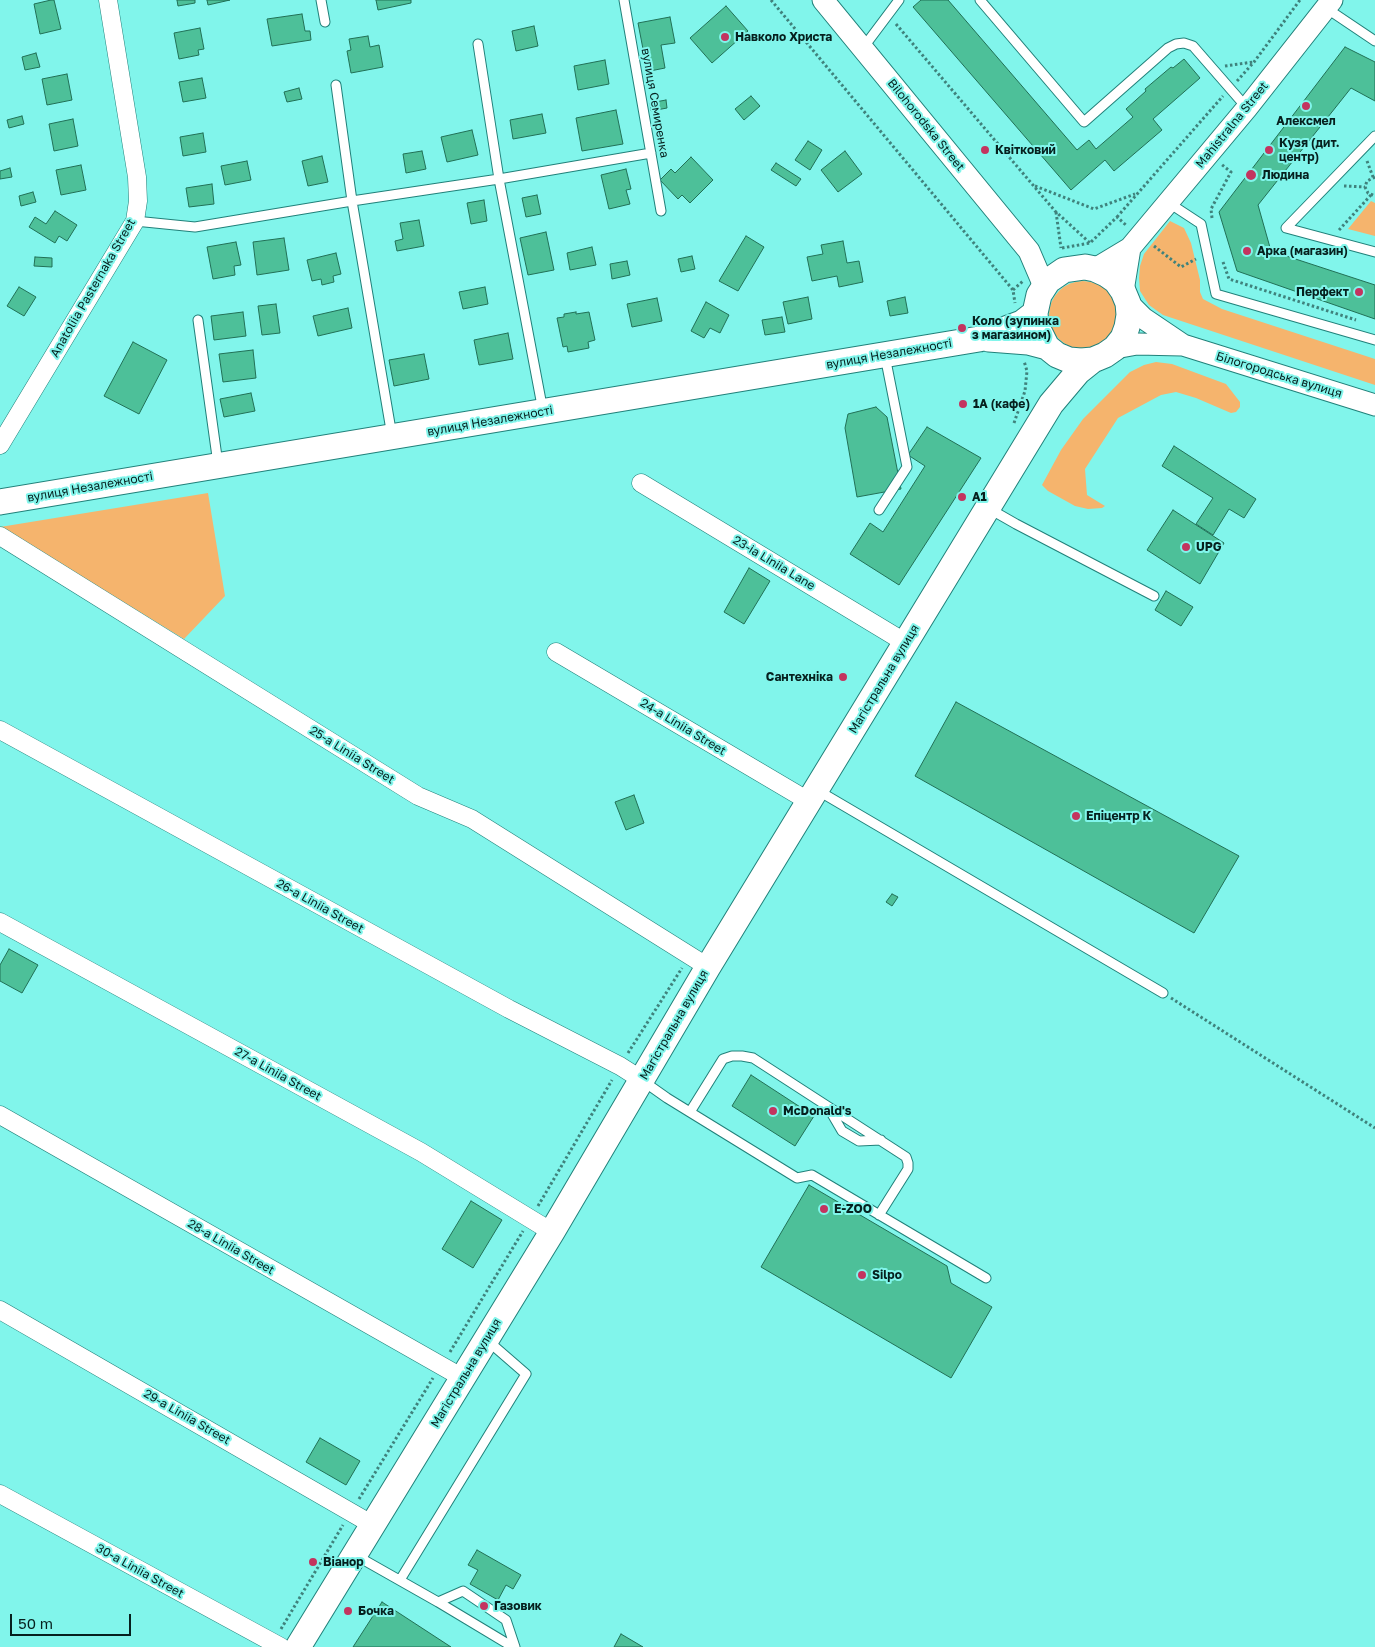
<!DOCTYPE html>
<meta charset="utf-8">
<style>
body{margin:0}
#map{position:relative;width:1375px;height:1647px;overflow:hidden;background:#81f5eb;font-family:"Golos Text",sans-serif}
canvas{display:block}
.scale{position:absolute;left:10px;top:1614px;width:121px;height:22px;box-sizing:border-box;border:2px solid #06201e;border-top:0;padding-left:6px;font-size:15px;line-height:18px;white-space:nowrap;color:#06201e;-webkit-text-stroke:4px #81f5eb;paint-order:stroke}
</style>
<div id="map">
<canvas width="1375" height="1647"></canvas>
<div class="scale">50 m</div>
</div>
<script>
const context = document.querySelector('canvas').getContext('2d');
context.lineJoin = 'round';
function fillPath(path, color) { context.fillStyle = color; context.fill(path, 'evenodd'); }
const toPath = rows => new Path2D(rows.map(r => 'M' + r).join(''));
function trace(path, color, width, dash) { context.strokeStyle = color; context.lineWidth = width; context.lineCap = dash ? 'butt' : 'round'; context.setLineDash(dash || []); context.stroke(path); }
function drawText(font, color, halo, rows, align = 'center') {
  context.font = font + ' "Golos Text",sans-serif'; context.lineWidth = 4; context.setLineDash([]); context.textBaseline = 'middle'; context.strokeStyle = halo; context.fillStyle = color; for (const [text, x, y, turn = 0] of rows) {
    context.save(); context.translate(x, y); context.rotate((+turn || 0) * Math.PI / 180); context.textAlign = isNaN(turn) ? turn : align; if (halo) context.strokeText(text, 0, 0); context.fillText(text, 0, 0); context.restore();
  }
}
fillPath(toPath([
 [1371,201,1375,203,1375,236,1348,229],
 [1170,221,1184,228,1191,243,1200,280,1200,292,1203,299,1222,309,1375,359,1375,385,1163,315,1149,305,1140,291,1139,278,1140,266,1144,254],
 '1049 315a34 34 0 1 1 68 0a34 34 0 1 1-68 0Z',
 [1156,362,1172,364,1226,384,1240,402,1240,407,1236,412,1231,413,1196,398,1176,392,1161,395,1118,418,1085,469,1087,495,1105,506,1102,508,1088,509,1075,506,1048,491,1042,485,1061,450,1083,419,1130,372,1144,365],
 [208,493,225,596,184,639,0,527]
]), '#f5b46d');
const building = toPath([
 [51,0,54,0,61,29,40,34,34,4,51,0],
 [177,0,195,0,195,3,178,6,177,0],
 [207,0,230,0,208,5,207,0],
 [376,0,411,0,411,3,378,10,376,0],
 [921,0,948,0,1077,150,1089,140,1096,149,1133,117,1126,109,1146,91,1145,89,1171,67,1173,68,1184,59,1200,78,1153,119,1162,130,1114,171,1105,160,1071,190,913,7,921,0],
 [726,6,748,31,712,63,690,38,726,6],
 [302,14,305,31,310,31,311,40,272,46,267,19,302,14],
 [670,17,675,43,661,45,665,68,650,71,646,48,643,49,638,23,670,17],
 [534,26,538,46,516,51,512,31,534,26],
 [200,28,204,49,198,50,199,55,179,59,174,33,200,28],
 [368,36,370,47,379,45,383,67,351,73,347,51,351,50,349,39,368,36],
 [1345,47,1375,62,1375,101,1351,88,1258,205,1271,251,1375,285,1375,319,1237,271,1219,212,1345,47],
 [36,53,40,67,25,70,22,57,36,53],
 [605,60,609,84,578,90,574,66,605,60],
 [67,74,72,100,47,105,42,79,67,74],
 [202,78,206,98,183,102,179,82,202,78],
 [299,88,302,99,287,102,284,92,299,88],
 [751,96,760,106,744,120,735,109,751,96],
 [666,100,667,108,651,111,650,103,666,100],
 [616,110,623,144,582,151,576,118,616,110],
 [542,114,546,133,513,139,510,120,542,114],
 [22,116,24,124,9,128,7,120,22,116],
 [73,119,78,146,54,151,49,124,73,119],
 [472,130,478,155,447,162,441,137,472,130],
 [203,133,206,152,183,156,180,137,203,133],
 [808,141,822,150,810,170,795,160,808,141],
 [422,151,426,169,406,173,403,154,422,151],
 [845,151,862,174,838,192,821,170,845,151],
 [322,156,328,182,308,186,302,161,322,156],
 [691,157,713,180,690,203,682,195,678,199,660,180,671,169,675,173,691,157],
 [247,161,251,180,225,185,221,166,247,161],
 [776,163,801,179,796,186,771,170,776,163],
 [81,165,86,190,61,195,56,170,81,165],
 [10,168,12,177,0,179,0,171,10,168],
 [626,169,631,189,626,190,630,204,609,209,601,175,626,169],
 [212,184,214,204,189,207,186,188,212,184],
 [33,192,36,202,21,206,19,196,33,192],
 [537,195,541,214,526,217,522,198,537,195],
 [484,200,487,221,471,224,467,203,484,200],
 [55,211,77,225,67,241,59,236,55,243,29,227,35,217,46,224,55,211],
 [419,220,424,246,397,251,395,241,403,239,400,223,419,220],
 [546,232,554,270,528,275,520,238,546,232],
 [746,236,764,247,738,291,719,281,746,236],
 [284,238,289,270,257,275,253,242,284,238],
 [843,241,847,263,859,261,863,282,839,287,837,276,812,281,807,257,823,254,821,245,843,241],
 [236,242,241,265,234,266,235,275,213,279,207,247,236,242],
 [592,247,596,265,570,270,567,253,592,247],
 [336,253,341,274,333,276,334,282,322,285,321,279,312,281,307,260,336,253],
 [692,256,695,269,681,272,678,259,692,256],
 [35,257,52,258,52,267,34,266,35,257],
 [627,261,630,275,612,279,610,264,627,261],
 [19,287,36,297,24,316,7,306,19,287],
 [485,287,488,304,463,309,459,292,485,287],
 [808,297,812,319,788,324,783,302,808,297],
 [905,297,908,313,890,316,887,301,905,297],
 [657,298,662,321,632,327,627,304,657,298],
 [706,302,729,315,720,333,710,328,704,338,691,331,706,302],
 [276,304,280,333,262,335,258,306,276,304],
 [348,308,352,328,318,336,313,316,348,308],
 [243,312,246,336,214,340,211,316,243,312],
 [576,312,576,314,589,312,595,340,588,342,589,348,568,352,567,346,563,347,557,318,564,317,564,314,576,312],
 [782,317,785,332,765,335,762,320,782,317],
 [508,333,513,359,479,365,474,340,508,333],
 [133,342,167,360,139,414,104,396,133,342],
 [253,350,256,378,223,382,219,354,253,350],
 [424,354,429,379,394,386,389,360,424,354],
 [251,393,255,411,224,417,220,399,251,393],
 [876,407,887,417,901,489,857,497,845,428,848,414,876,407],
 [927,427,981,458,899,585,850,554,870,523,883,532,925,466,908,455,927,427],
 [1174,446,1256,499,1244,518,1229,509,1213,535,1196,524,1213,498,1162,466,1174,446],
 [1173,510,1224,543,1200,584,1147,550,1173,510],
 [749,568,770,581,744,624,724,612,749,568],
 [1166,591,1193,607,1181,626,1155,610,1166,591],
 [956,702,1239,856,1194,933,915,776,956,702],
 [634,795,644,823,626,830,615,802,634,795],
 [892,894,898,897,892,906,886,902,892,894],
 [9,949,38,965,22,993,0,981,0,965,9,949],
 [751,1075,814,1116,795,1146,732,1106,751,1075],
 [809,1185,947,1266,951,1283,992,1307,951,1378,761,1267,809,1185],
 [471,1201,502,1220,473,1268,442,1249,471,1201],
 [320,1438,360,1461,346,1485,306,1462,320,1438],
 [477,1550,521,1575,513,1589,506,1585,498,1600,470,1584,478,1570,468,1565,477,1550],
 [382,1602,451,1647,353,1647,382,1602],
 [621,1634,643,1647,614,1647,621,1634]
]);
fillPath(building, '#4dc099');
trace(building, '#217056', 1);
const service = toPath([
 [321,0,325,22],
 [624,0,661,211],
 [980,0,1084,122,1168,48,1176,44,1184,43,1193,46,1247,108],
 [1326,8,1375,41],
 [863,48,899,0],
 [336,85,352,201,392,436],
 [1375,136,1286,228,1375,252],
 [1169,203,1201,224,1216,294,1375,340],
 [135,221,195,227,352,201,499,179,478,44],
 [198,320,218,464],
 [543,411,499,179,651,153],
 [988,508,1016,524,1154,596],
 [879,510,907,467,885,356],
 [817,790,1163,993],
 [643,1081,667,1098,797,1178,812,1175,986,1278],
 [828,1107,842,1131,859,1141,881,1140],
 [690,1112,723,1059,732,1056,742,1056,753,1058,906,1157,908,1163,908,1169,879,1215],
 [355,1555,438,1602,513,1647],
 [400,1580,526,1374,488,1341],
 [438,1602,463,1591,506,1620,515,1647]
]);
const minor = toPath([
 [0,445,135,221,138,201,137,177,108,0],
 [641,483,906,643],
 [0,536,418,796,472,819,708,967],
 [556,652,810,802],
 [0,730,509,1009,620,1066,642,1080],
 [0,922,421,1152,552,1232],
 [0,1115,463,1378],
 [0,1310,373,1525],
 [0,1494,281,1647]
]);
const tertiary = toPath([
 [823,0,1029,251,1044,286],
 [1095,269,1130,248,1247,108,1332,0],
 [1123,291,1130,248],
 [1128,303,1143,318,1183,345,1375,405],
 [1115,348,1137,344,1182,345]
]);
const secondary = toPath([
 [989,339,1028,342,1047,347,1057,355,1069,360,1081,361,1093,360,1105,355,1115,348,1123,338,1127,327,1129,315,1128,303,1123,291,1116,281,1106,274,1095,269,1085,267,1064,270,1048,281,1039,295,1035,313,1036,325,1047,347],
 [0,502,979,339,1022,323,1035,313],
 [298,1647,552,1232,708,967,1051,404,1078,372,1093,360]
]);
trace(service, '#21817a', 11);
trace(minor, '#21817a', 19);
trace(tertiary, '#21817a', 23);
trace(secondary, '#21817a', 27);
trace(toPath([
 [771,0,1013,290,1015,303],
 [896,24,1055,211,1090,243],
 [1225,66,1253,62],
 [1237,81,1254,62,1300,0],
 [1367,161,1373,177],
 [1375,177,1367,181,1365,187,1368,193,1375,196],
 [1035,186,1094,209,1135,194],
 [1344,186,1365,187],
 [1056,212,1061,248],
 [1117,217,1223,96],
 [1212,218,1211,209,1231,172,1221,164],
 [1339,230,1371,195],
 [1154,246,1181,267,1196,259],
 [1062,248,1090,243,1117,217,1127,226],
 [1223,262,1229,279,1356,320],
 [1013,290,1023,281],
 [1014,423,1025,391,1027,371,1024,361],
 [1171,998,1375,1128],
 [628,1053,682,968],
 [538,1206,612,1080],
 [450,1352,523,1231],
 [359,1499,433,1378],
 [281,1629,343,1525]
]), '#3f827c', 3, [2.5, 2.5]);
trace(service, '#fff', 9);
trace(minor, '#fff', 18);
trace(tertiary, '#fff', 21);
trace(secondary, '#fff', 25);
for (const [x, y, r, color] of [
 [725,37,5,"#c3345f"],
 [1306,106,5,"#c3345f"],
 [985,150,5,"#c3345f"],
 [1269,150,5,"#c3345f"],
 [1251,175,6,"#c3345f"],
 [1247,251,5,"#c3345f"],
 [1359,292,5,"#c3345f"],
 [962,328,5,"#c3345f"],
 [963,404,5,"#c3345f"],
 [962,497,5,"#c3345f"],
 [1186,547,5,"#c3345f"],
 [843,677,5,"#c3345f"],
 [1076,816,5,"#c3345f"],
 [773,1111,5,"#c3345f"],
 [824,1209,5,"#c3345f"],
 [862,1275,5,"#c3345f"],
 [313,1562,5,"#c3345f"],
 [484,1606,5,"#c3345f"],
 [348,1611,5,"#c3345f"]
]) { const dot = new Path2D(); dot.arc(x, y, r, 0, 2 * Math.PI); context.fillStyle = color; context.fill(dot); trace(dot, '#81f5eb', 2); }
drawText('bold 12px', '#06201e', '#81f5eb', [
 ["Навколо Христа",735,37],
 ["Алексмел",1306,121,"center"],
 ["Кузя (дит.",1279,143],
 ["центр)",1279,157],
 ["Квітковий",995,150],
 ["Людина",1262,175],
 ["Арка (магазин)",1257,251],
 ["Перфект",1349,292,"right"],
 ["Коло (зупинка",972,321],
 ["з магазином)",972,335],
 ["1А (кафе)",973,404],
 ["А1",972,497],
 ["UPG",1196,547],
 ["Сантехніка",833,677,"right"],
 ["Епіцентр К",1086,816],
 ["McDonald's",783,1111],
 ["E-ZOO",834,1209],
 ["Silpo",872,1275],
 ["Віанор",323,1562],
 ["Газовик",494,1606],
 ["Бочка",358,1611]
], 'left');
drawText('12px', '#06201e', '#81f5eb', [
 ["вулиця Семиренка",655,103,80],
 ["Bilohorodska Street",926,125,51],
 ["Mahistralna Street",1232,125,-51],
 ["Anatoliia Pasternaka Street",93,288,-60],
 ["вулиця Незалежності",889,354,-10],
 ["Білогородська вулиця",1279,375,17],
 ["вулиця Незалежності",490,421,-10],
 ["вулиця Незалежності",90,487,-10],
 ["23-ia Liniia Lane",774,563,31],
 ["Магістральна вулиця",884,679,-59],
 ["24-a Liniia Street",683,727,31],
 ["25-a Liniia Street",352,755,32],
 ["26-a Liniia Street",320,906,29],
 ["Магістральна вулиця",674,1025,-60],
 ["27-a Liniia Street",278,1074,29],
 ["28-a Liniia Street",231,1247,30],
 ["Магістральна вулиця",466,1373,-59],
 ["29-a Liniia Street",187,1417,30],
 ["30-a Liniia Street",140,1571,29]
]);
</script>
